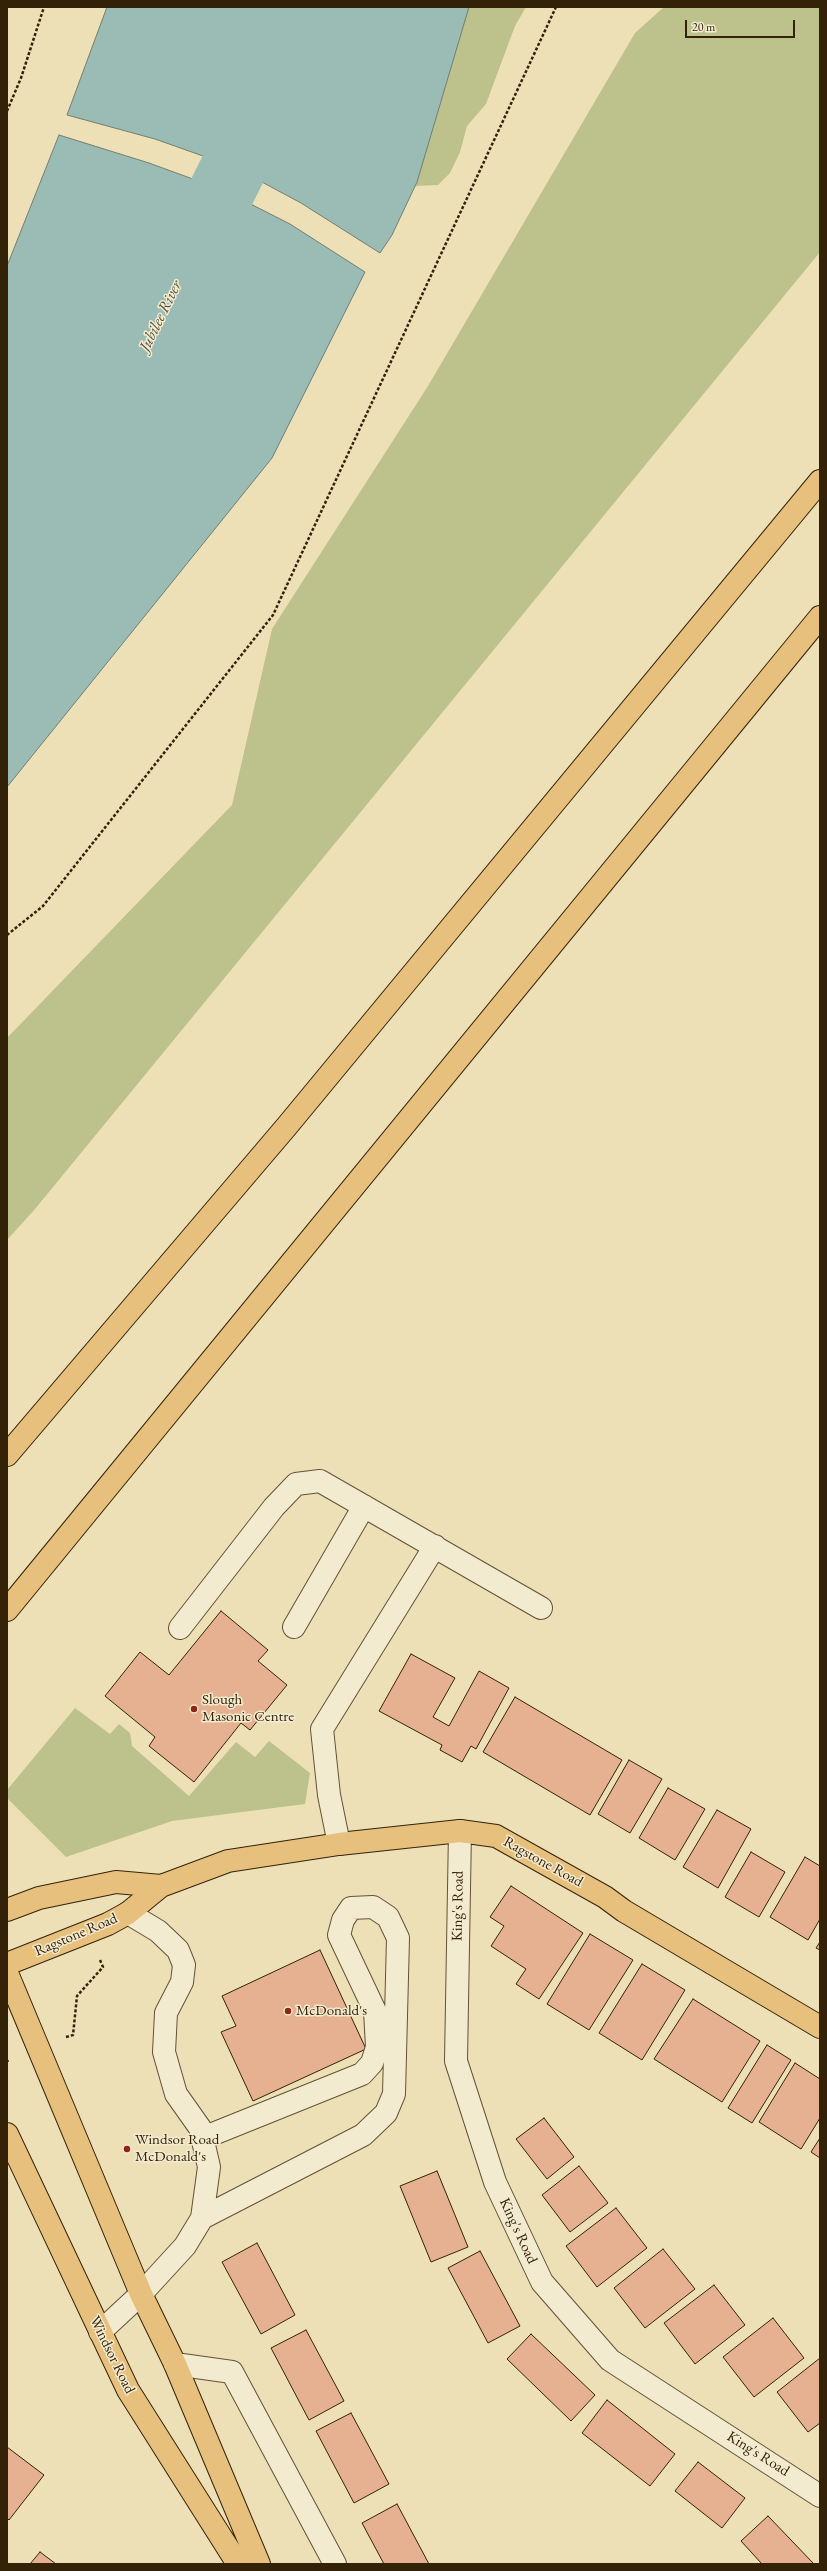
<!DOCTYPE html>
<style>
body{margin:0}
#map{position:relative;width:827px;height:2571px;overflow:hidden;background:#ede0b7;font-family:"EB Garamond",serif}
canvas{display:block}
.frame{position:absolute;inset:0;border:8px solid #342208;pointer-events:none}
.scale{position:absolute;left:685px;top:20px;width:110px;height:18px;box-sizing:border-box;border:2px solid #342208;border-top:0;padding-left:5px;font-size:12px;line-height:14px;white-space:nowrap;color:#342208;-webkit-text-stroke:3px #f3ebd0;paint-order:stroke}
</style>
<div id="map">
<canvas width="827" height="2571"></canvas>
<div class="frame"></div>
<div class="scale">20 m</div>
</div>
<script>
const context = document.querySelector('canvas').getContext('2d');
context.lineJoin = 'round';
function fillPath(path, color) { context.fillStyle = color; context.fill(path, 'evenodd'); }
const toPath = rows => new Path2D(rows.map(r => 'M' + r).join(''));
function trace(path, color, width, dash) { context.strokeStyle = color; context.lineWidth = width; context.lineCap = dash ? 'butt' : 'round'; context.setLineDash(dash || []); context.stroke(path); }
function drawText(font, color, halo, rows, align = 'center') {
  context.font = font + ' "EB Garamond",serif'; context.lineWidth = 3; context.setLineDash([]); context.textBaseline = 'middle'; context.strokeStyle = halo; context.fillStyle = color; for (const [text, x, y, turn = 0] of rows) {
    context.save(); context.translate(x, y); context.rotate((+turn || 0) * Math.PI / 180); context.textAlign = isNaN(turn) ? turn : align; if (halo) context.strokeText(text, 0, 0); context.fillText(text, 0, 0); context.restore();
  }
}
fillPath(toPath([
 [460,7,526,7,515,26,486,104,467,126,460,152,450,173,438,185,415,186],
 [664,7,820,7,820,252,35,1209,7,1240,7,1038,232,805,272,629,428,386,635,33],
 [75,1708,110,1734,119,1724,130,1733,132,1746,189,1796,236,1742,255,1757,269,1741,310,1773,305,1804,172,1821,66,1857,7,1798,7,1790]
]), '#bdc18b');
const water = toPath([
 [107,7,469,7,417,182,392,235,380,253,301,203,234,167,155,139,67,115,107,7],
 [59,135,149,163,223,190,290,224,365,272,272,458,7,787,7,266,59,135]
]);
fillPath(water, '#9abcb5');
trace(water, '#717e70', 1);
trace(toPath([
 [182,271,234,167,287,7]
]), '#9abcb5', 66);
const building = toPath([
 [221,1611,268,1650,258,1661,287,1685,250,1730,241,1723,194,1782,149,1746,155,1737,105,1696,140,1652,169,1675,221,1611],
 [411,1654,455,1678,433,1717,449,1726,479,1671,509,1688,476,1749,471,1746,462,1762,440,1750,442,1745,379,1711,411,1654],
 [515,1697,622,1760,590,1815,483,1752,515,1697],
 [629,1760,662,1779,630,1833,598,1814,629,1760],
 [668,1788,705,1809,675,1860,639,1838,668,1788],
 [717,1810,751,1829,718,1888,683,1867,717,1810],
 [751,1852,785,1872,759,1917,725,1897,751,1852],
 [805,1857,820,1866,820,1919,808,1940,770,1917,805,1857],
 [511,1886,583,1933,539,1999,516,1984,526,1969,491,1946,504,1926,490,1917,511,1886],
 [590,1934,633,1960,589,2030,547,2004,590,1934],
 [820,1942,820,1950,816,1948,820,1942],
 [320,1950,366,2049,253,2101,221,2032,236,2026,222,1996,320,1950],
 [642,1964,685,1990,642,2060,599,2033,642,1964],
 [693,1999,760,2041,722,2102,654,2059,693,1999],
 [767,2045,791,2060,752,2123,728,2108,767,2045],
 [795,2063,820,2079,820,2118,801,2149,759,2122,795,2063],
 [544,2118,574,2157,547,2179,516,2139,544,2118],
 [820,2138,820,2158,811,2152,820,2138],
 [579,2166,608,2203,570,2232,542,2195,579,2166],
 [437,2171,468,2247,431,2262,400,2186,437,2171],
 [616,2208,647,2248,597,2287,566,2246,616,2208],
 [257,2243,295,2315,261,2334,222,2262,257,2243],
 [663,2249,695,2289,645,2328,614,2288,663,2249],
 [480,2251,520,2326,488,2343,448,2268,480,2251],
 [714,2285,745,2325,695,2364,664,2323,714,2285],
 [773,2318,804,2358,754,2397,723,2357,773,2318],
 [306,2330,344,2401,309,2420,271,2348,306,2330],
 [531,2334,595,2395,571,2421,507,2359,531,2334],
 [820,2358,820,2423,808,2432,777,2392,820,2358],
 [607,2400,675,2454,650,2486,582,2433,607,2400],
 [351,2413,389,2484,354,2503,316,2431,351,2413],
 [7,2447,44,2475,9,2520,7,2518,7,2447],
 [698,2462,745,2498,722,2528,675,2491,698,2462],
 [397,2504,429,2564,384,2564,362,2523,397,2504],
 [768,2516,814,2564,762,2564,741,2541,768,2516],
 [40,2552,56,2564,30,2564,40,2552]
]);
fillPath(building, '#e5b190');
trace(building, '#342208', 1);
const minor = toPath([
 [294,1627,364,1506],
 [180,1628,274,1507,296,1484,320,1481,541,1608],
 [460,1831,456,2061,495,2182,542,2282,610,2360,820,2496],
 [339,1844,329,1795,322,1729,435,1546],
 [202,2218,363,2135,386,2113,394,2094,398,1938,388,1917,373,1907,351,1908,343,1920,339,1935,375,2011,377,2047,372,2063,362,2074,203,2138],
 [100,2332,141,2294,185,2246,202,2218,209,2167,200,2128,176,2094,164,2052,166,2013,182,1982,184,1965,178,1950,158,1931,128,1913],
 [175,2364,232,2372,335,2564]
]);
const major = toPath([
 [7,1910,39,1898,116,1882,161,1886],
 [7,1964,108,1924,128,1913,161,1886,228,1861,339,1844,460,1831,496,1836,605,1897,624,1911,820,2027],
 [7,1973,141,2294,175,2364,259,2564],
 [7,2134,128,2390,238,2564]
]);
const highway = toPath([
 [7,1455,287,1126,820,481],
 [7,1610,820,617]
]);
trace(minor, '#625234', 24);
trace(major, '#342208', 24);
trace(highway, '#342208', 24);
trace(toPath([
 [7,111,21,78,44,7],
 [7,935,43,906,273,615,556,7],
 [66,2037,73,2035,77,1996,103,1967,100,1960],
 [7,2060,8,2062]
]), '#342208', 2.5, [3, 2]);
trace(minor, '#f3ebd0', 22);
trace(major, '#e6c07c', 22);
trace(highway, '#e6c07c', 22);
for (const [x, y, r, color] of [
 [194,1709,4,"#8f2418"],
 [288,2011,4,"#8f2418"],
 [127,2149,4,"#8f2418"]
]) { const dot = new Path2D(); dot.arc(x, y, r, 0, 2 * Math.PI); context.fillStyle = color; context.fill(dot); trace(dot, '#f3ebd0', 1.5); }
drawText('15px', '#342208', '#f3ebd0', [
 ["Slough",202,1700],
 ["Masonic Centre",202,1717],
 ["McDonald's",296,2011],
 ["Windsor Road",135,2140],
 ["McDonald's",135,2157]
], 'left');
drawText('15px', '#342208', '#f3ebd0', [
 ["Ragstone Road",543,1862,29],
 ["King's Road",458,1906,-89],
 ["Ragstone Road",76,1935,-23],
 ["King's Road",518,2231,65],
 ["Windsor Road",112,2355,64],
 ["King's Road",758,2454,32]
]);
drawText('italic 16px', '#53503c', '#f3ebd0', [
 ["Jubilee River",161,316,-64]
]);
</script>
